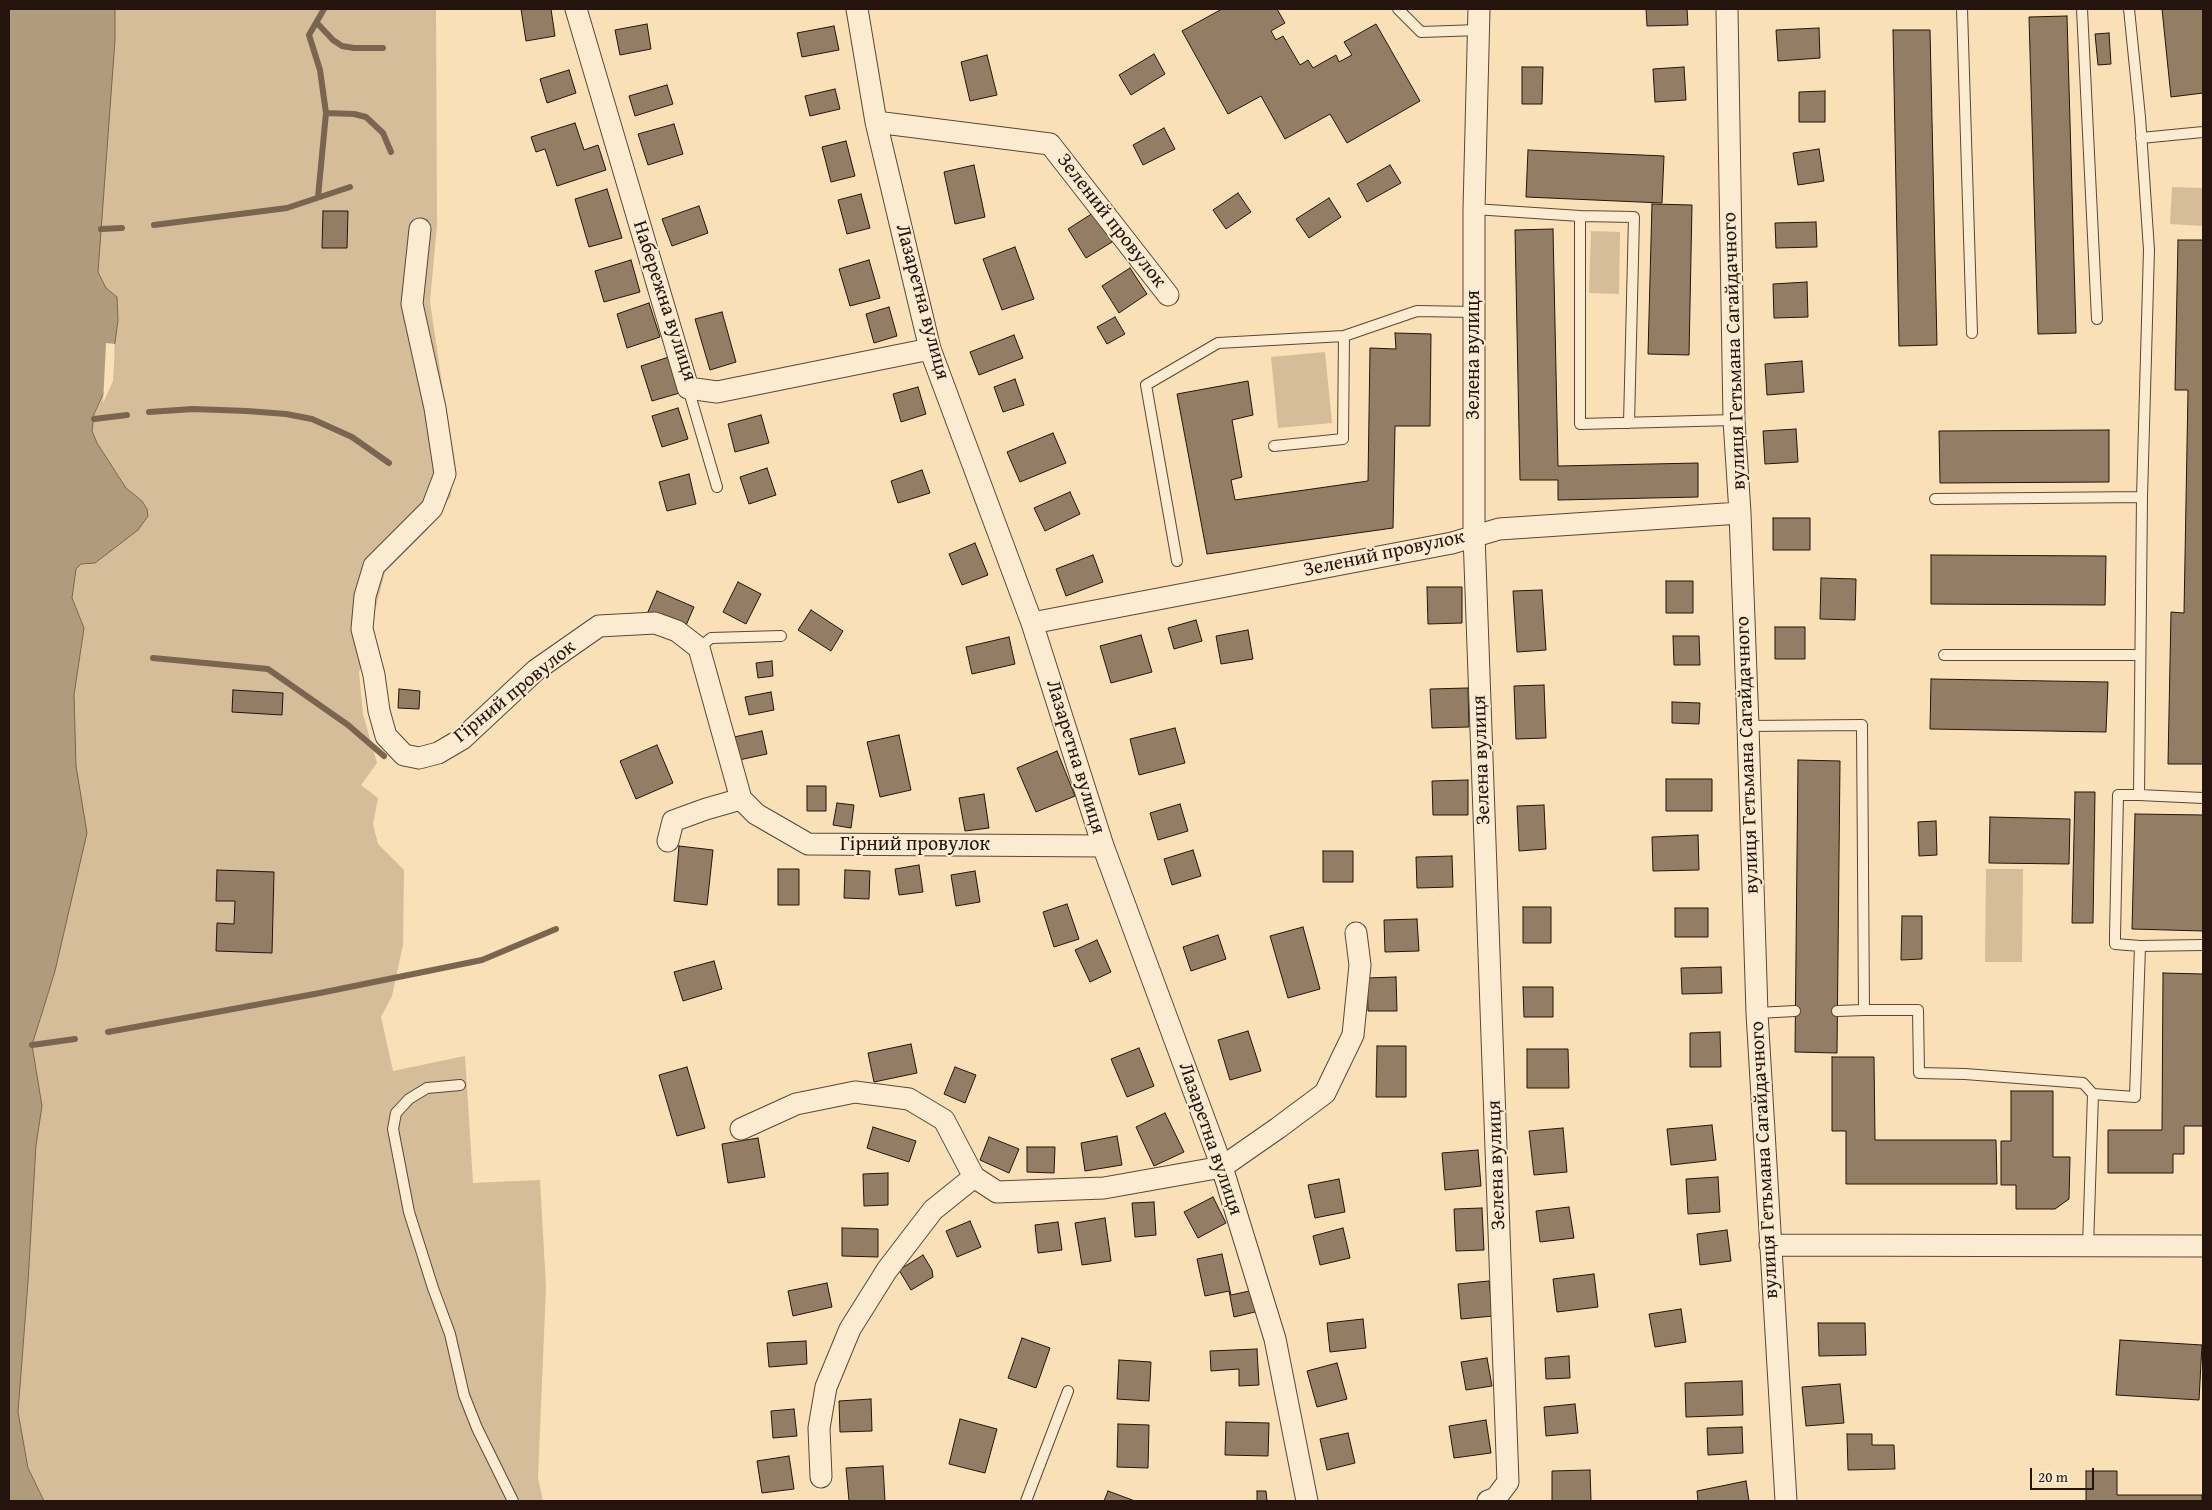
<!DOCTYPE html>
<meta charset="utf-8">
<style>
body{margin:0}
#map{position:relative;width:2212px;height:1510px;overflow:hidden;background:#f9e0b7;font-family:"Gentium Book Plus",serif}
canvas{display:block}
.frame{position:absolute;inset:0;border:10px solid #24140d;pointer-events:none}
.scale{position:absolute;left:2030px;top:1468px;width:64px;height:22px;box-sizing:border-box;border:2px solid #24140d;border-top:0;padding-left:6px;font-size:15px;line-height:18px;white-space:nowrap;color:#24140d;-webkit-text-stroke:4px #fbebd0;paint-order:stroke}
</style>
<div id="map">
<canvas width="2212" height="1510"></canvas>
<div class="frame"></div>
<div class="scale">20 m</div>
</div>
<script>
const context = document.querySelector('canvas').getContext('2d');
context.lineJoin = 'round';
function fillPath(path, color) { context.fillStyle = color; context.fill(path, 'evenodd'); }
const toPath = rows => new Path2D(rows.map(r => 'M' + r).join(''));
function trace(path, color, width, dash) { context.strokeStyle = color; context.lineWidth = width; context.lineCap = dash ? 'butt' : 'round'; context.setLineDash(dash || []); context.stroke(path); }
function drawText(font, color, halo, rows, align = 'center') {
  context.font = font + ' "Gentium Book Plus",serif'; context.lineWidth = 4; context.setLineDash([]); context.textBaseline = 'middle'; context.strokeStyle = halo; context.fillStyle = color; for (const [text, x, y, turn = 0] of rows) {
    context.save(); context.translate(x, y); context.rotate((+turn || 0) * Math.PI / 180); context.textAlign = isNaN(turn) ? turn : align; if (halo) context.strokeText(text, 0, 0); context.fillText(text, 0, 0); context.restore();
  }
}
fillPath(toPath([
 [115,9,436,9,437,225,430,302,453,457,451,496,428,529,385,572,359,673,363,714,377,763,361,785,378,798,373,824,378,844,404,870,403,945,392,996,381,1017,393,1071,465,1056,473,1183,540,1180,546,1287,538,1478,543,1501,44,1501,28,1468,18,1412,28,1282,36,1145,42,1106,32,1045,55,971,71,810,74,695,84,628,72,598,74,577,76,569,81,564,95,563,107,553,147,509,142,501,126,488,97,443,92,431,94,414,104,396,118,320,117,297,106,288,98,272,106,113,109,109,115,40],
 [2172,187,2203,188,2203,226,2170,224],
 [1591,231,1620,232,1619,294,1589,293],
 [1325,352,1332,423,1278,428,1271,357],
 [1986,869,2023,869,2022,962,1985,962]
]), '#d5bd9a');
const water = toPath([
 [9,9,115,9,115,40,98,272,106,288,117,297,118,320,110,380,94,414,92,431,97,443,126,488,142,501,147,509,148,516,138,530,95,563,81,564,76,569,72,598,84,628,74,695,76,766,87,833,55,971,32,1045,42,1106,36,1145,28,1282,18,1412,28,1468,44,1501,9,1501,9,9]
]);
fillPath(water, '#b19b7d');
trace(water, '#796550', 1);
fillPath(toPath([
 [106,343,115,344,113,381,103,403]
]), '#f9e0b7');
trace(toPath([
 [317,23,333,40,342,46,354,48,383,48],
 [326,113,354,114,366,117,383,133,391,152],
 [318,197,326,113,320,70,309,35,324,9],
 [154,225,287,208,350,187],
 [101,229,122,228],
 [149,412,193,409,247,411,286,414,312,419,352,437,389,463],
 [94,419,127,415],
 [153,658,268,669,348,725,384,756],
 [108,1032,320,993,482,960,556,929],
 [32,1045,75,1039]
]), '#796550', 6);
const building = toPath([
 [521,9,551,9,555,36,526,41,521,9],
 [1222,9,1277,9,1285,23,1271,31,1276,40,1283,36,1300,65,1308,60,1313,68,1336,55,1339,62,1352,55,1344,42,1376,24,1420,101,1347,143,1330,114,1285,139,1261,96,1228,114,1182,31,1222,9],
 [1646,9,1687,9,1688,25,1647,26,1646,9],
 [2162,9,2203,9,2203,93,2171,97,2162,9],
 [2067,16,2076,333,2038,334,2029,17,2067,16],
 [647,24,651,49,620,55,615,30,647,24],
 [834,26,839,50,802,57,797,33,834,26],
 [1819,28,1820,58,1778,61,1776,30,1819,28],
 [1893,30,1930,30,1937,345,1899,346,1893,30],
 [2109,33,2111,64,2098,65,2095,34,2109,33],
 [1154,54,1165,74,1131,95,1119,75,1154,54],
 [987,55,997,95,970,101,961,62,987,55],
 [1522,67,1543,67,1542,104,1522,104,1522,67],
 [1684,67,1686,100,1655,102,1653,69,1684,67],
 [569,70,576,93,547,103,540,79,569,70],
 [667,85,673,104,635,116,629,96,667,85],
 [835,89,840,109,810,116,805,96,835,89],
 [1825,91,1825,122,1799,122,1799,92,1825,91],
 [575,123,584,150,598,145,606,170,557,186,545,149,536,152,531,137,575,123],
 [674,124,683,154,648,165,638,134,674,124],
 [1164,128,1175,149,1143,165,1133,145,1164,128],
 [846,141,855,176,831,182,822,147,846,141],
 [1819,149,1824,181,1798,185,1793,153,1819,149],
 [1528,150,1664,156,1662,203,1526,197,1528,150],
 [974,165,985,217,955,224,944,172,974,165],
 [1390,165,1401,183,1367,202,1357,184,1390,165],
 [607,189,622,238,589,247,575,199,607,189],
 [1238,193,1251,212,1226,229,1213,210,1238,193],
 [861,194,870,228,847,234,838,200,861,194],
 [1329,198,1341,217,1309,238,1296,219,1329,198],
 [1652,204,1692,205,1689,355,1648,354,1652,204],
 [699,206,708,233,672,246,662,219,699,206],
 [323,211,348,211,347,248,322,248,323,211],
 [1093,213,1112,242,1086,258,1068,229,1093,213],
 [1816,222,1817,247,1776,248,1775,223,1816,222],
 [1553,229,1558,466,1698,463,1698,497,1558,500,1558,480,1520,480,1515,230,1553,229],
 [2178,240,2203,240,2203,764,2168,764,2171,612,2184,613,2188,390,2175,390,2178,240],
 [1015,247,1034,299,1002,310,983,259,1015,247],
 [631,260,640,292,604,302,595,271,631,260],
 [869,260,880,298,850,306,839,269,869,260],
 [1130,268,1147,294,1119,313,1102,286,1130,268],
 [1807,282,1808,317,1774,318,1773,284,1807,282],
 [649,303,660,337,627,348,617,314,649,303],
 [889,307,897,336,874,343,866,314,889,307],
 [722,312,736,362,710,370,695,319,722,312],
 [1115,317,1125,334,1107,344,1097,327,1115,317],
 [1395,333,1431,334,1430,426,1395,426,1393,528,1207,554,1177,394,1248,381,1253,415,1232,420,1242,477,1231,480,1235,500,1368,481,1370,348,1396,349,1395,333],
 [1014,335,1023,358,979,375,970,352,1014,335],
 [672,356,683,392,652,401,641,366,672,356],
 [1802,361,1804,392,1767,395,1765,364,1802,361],
 [1015,379,1024,405,1003,412,994,387,1015,379],
 [918,387,926,414,901,422,893,394,918,387],
 [678,408,688,439,662,447,652,416,678,408],
 [761,415,769,443,735,452,728,424,761,415],
 [1796,429,1798,462,1765,464,1763,431,1796,429],
 [2109,430,2109,482,1940,483,1939,431,2109,430],
 [1053,433,1066,463,1020,482,1007,452,1053,433],
 [767,468,776,495,749,504,740,477,767,468],
 [922,470,930,493,898,503,891,481,922,470],
 [689,474,696,504,667,511,659,482,689,474],
 [1070,492,1080,514,1045,531,1034,508,1070,492],
 [1773,518,1810,518,1810,550,1773,550,1773,518],
 [975,543,988,575,962,585,949,554,975,543],
 [1093,555,1103,582,1066,596,1056,569,1093,555],
 [1931,555,2106,556,2105,605,1931,604,1931,555],
 [1821,578,1856,579,1855,620,1820,619,1821,578],
 [1666,581,1693,581,1693,613,1666,613,1666,581],
 [738,582,761,594,746,624,723,612,738,582],
 [1427,587,1462,587,1462,623,1428,624,1427,587],
 [1542,590,1546,650,1517,652,1513,591,1542,590],
 [657,591,694,607,684,630,647,614,657,591],
 [811,610,843,631,831,651,798,630,811,610],
 [1196,620,1202,641,1174,649,1168,628,1196,620],
 [1775,627,1805,627,1805,659,1775,659,1775,627],
 [1248,630,1253,659,1221,664,1216,636,1248,630],
 [1141,635,1152,672,1111,683,1100,646,1141,635],
 [1673,636,1699,636,1700,665,1674,665,1673,636],
 [1009,637,1015,664,972,674,966,647,1009,637],
 [772,661,773,676,758,678,756,663,772,661],
 [1931,679,2108,682,2106,732,1930,729,1931,679],
 [1544,685,1546,738,1516,739,1514,686,1544,685],
 [1468,688,1469,727,1432,728,1430,689,1468,688],
 [399,689,420,691,419,709,398,708,399,689],
 [233,690,283,693,282,715,232,712,233,690],
 [771,692,774,710,749,715,745,697,771,692],
 [1672,702,1700,703,1699,724,1672,723,1672,702],
 [1175,728,1185,763,1139,775,1130,739,1175,728],
 [762,731,767,754,739,760,734,737,762,731],
 [899,735,911,790,880,797,867,742,899,735],
 [657,745,673,783,636,799,620,761,657,745],
 [1057,751,1075,796,1036,812,1017,768,1057,751],
 [1798,760,1840,761,1837,1053,1795,1052,1798,760],
 [1666,779,1712,779,1712,811,1666,811,1666,779],
 [1468,780,1468,815,1433,815,1432,781,1468,780],
 [807,786,826,786,826,811,807,811,807,786],
 [2075,792,2095,792,2093,923,2072,923,2075,792],
 [984,794,989,828,965,831,959,798,984,794],
 [837,803,854,805,851,828,833,825,837,803],
 [1180,804,1188,831,1158,840,1150,813,1180,804],
 [1544,805,1546,849,1519,851,1517,806,1544,805],
 [2135,814,2203,815,2203,931,2132,929,2135,814],
 [1990,817,2070,819,2069,864,1989,863,1990,817],
 [1936,821,1937,855,1919,856,1918,822,1936,821],
 [1698,835,1699,870,1653,871,1652,837,1698,835],
 [679,846,713,850,707,905,674,901,679,846],
 [1193,850,1201,876,1172,885,1164,859,1193,850],
 [1323,851,1353,851,1353,882,1323,882,1323,851],
 [1452,856,1453,887,1417,888,1416,857,1452,856],
 [919,865,923,892,899,895,895,869,919,865],
 [778,869,799,869,799,905,778,905,778,869],
 [217,870,274,872,272,953,216,951,217,923,234,924,235,901,216,901,217,870],
 [845,870,870,871,869,899,844,898,845,870],
 [975,871,980,902,956,906,951,875,975,871],
 [1067,904,1079,939,1054,947,1043,912,1067,904],
 [1523,907,1551,907,1551,943,1523,943,1523,907],
 [1675,908,1708,908,1708,937,1675,937,1675,908],
 [1902,916,1922,916,1922,959,1901,960,1902,916],
 [1417,919,1419,951,1385,952,1384,920,1417,919],
 [1303,927,1320,989,1288,998,1270,936,1303,927],
 [1218,935,1226,959,1191,971,1183,947,1218,935],
 [1097,940,1111,972,1090,982,1075,950,1097,940],
 [714,961,722,989,683,1001,674,972,714,961],
 [1721,967,1722,993,1682,994,1681,968,1721,967],
 [2163,973,2203,974,2203,1126,2184,1126,2184,1154,2173,1154,2173,1173,2108,1173,2108,1130,2162,1130,2163,973],
 [1396,977,1397,1011,1368,1011,1367,978,1396,977],
 [1523,987,1553,987,1553,1017,1524,1017,1523,987],
 [1248,1031,1261,1071,1230,1080,1218,1040,1248,1031],
 [1720,1032,1721,1067,1690,1067,1690,1033,1720,1032],
 [911,1044,917,1073,874,1082,868,1053,911,1044],
 [1377,1046,1406,1046,1406,1097,1376,1097,1377,1046],
 [1139,1048,1154,1086,1127,1097,1111,1059,1139,1048],
 [1527,1049,1568,1049,1569,1088,1527,1088,1527,1049],
 [1832,1057,1874,1057,1875,1140,1996,1140,1997,1184,1846,1184,1846,1131,1832,1131,1832,1057],
 [687,1067,705,1128,677,1136,659,1075,687,1067],
 [955,1067,976,1075,965,1103,944,1094,955,1067],
 [2011,1091,2053,1091,2053,1157,2070,1157,2069,1199,2055,1209,2016,1209,2016,1185,2001,1185,2001,1141,2011,1141,2011,1091],
 [1165,1113,1184,1152,1154,1166,1136,1127,1165,1113],
 [1712,1125,1716,1160,1671,1165,1667,1129,1712,1125],
 [873,1127,916,1141,909,1162,867,1148,873,1127],
 [1563,1128,1567,1172,1534,1175,1529,1131,1563,1128],
 [1117,1136,1122,1165,1085,1171,1081,1143,1117,1136],
 [989,1137,1019,1149,1009,1173,980,1160,989,1137],
 [758,1138,765,1177,728,1183,722,1144,758,1138],
 [1027,1147,1055,1147,1054,1173,1027,1172,1027,1147],
 [1478,1150,1481,1186,1445,1190,1442,1153,1478,1150],
 [888,1173,888,1205,864,1206,863,1174,888,1173],
 [1718,1177,1720,1212,1688,1214,1686,1179,1718,1177],
 [1339,1179,1345,1212,1315,1218,1308,1185,1339,1179],
 [1213,1197,1226,1223,1198,1238,1184,1212,1213,1197],
 [1154,1202,1156,1235,1135,1237,1132,1203,1154,1202],
 [1569,1207,1574,1238,1540,1242,1536,1211,1569,1207],
 [1482,1208,1484,1250,1456,1251,1454,1209,1482,1208],
 [1105,1218,1111,1261,1082,1265,1075,1223,1105,1218],
 [970,1221,981,1247,957,1257,946,1231,970,1221],
 [1058,1222,1062,1250,1038,1253,1035,1225,1058,1222],
 [842,1228,878,1229,878,1257,842,1256,842,1228],
 [1343,1228,1350,1258,1320,1265,1313,1236,1343,1228],
 [1727,1230,1731,1261,1700,1265,1697,1234,1727,1230],
 [1222,1254,1231,1295,1254,1290,1259,1311,1234,1317,1229,1291,1205,1296,1197,1259,1222,1254],
 [923,1255,932,1270,933,1277,911,1290,899,1270,923,1255],
 [1594,1274,1598,1307,1557,1312,1553,1279,1594,1274],
 [1489,1281,1493,1316,1461,1319,1458,1284,1489,1281],
 [827,1283,832,1307,793,1316,788,1291,827,1283],
 [1681,1309,1686,1342,1655,1347,1649,1314,1681,1309],
 [1363,1319,1366,1348,1330,1352,1327,1323,1363,1319],
 [1818,1323,1865,1323,1866,1355,1819,1356,1818,1323],
 [1022,1338,1050,1348,1036,1388,1008,1378,1022,1338],
 [2120,1340,2202,1345,2199,1400,2116,1395,2120,1340],
 [806,1341,807,1364,769,1367,767,1343,806,1341],
 [1257,1349,1259,1385,1239,1386,1239,1369,1211,1371,1210,1351,1257,1349],
 [1569,1356,1570,1378,1546,1379,1545,1358,1569,1356],
 [1487,1358,1492,1386,1466,1390,1461,1362,1487,1358],
 [1119,1360,1151,1362,1149,1401,1117,1399,1119,1360],
 [1337,1363,1347,1399,1317,1407,1307,1371,1337,1363],
 [1742,1381,1743,1415,1686,1417,1685,1383,1742,1381],
 [1840,1384,1844,1423,1806,1426,1802,1387,1840,1384],
 [871,1399,872,1431,840,1432,839,1401,871,1399],
 [1575,1404,1578,1433,1546,1436,1544,1407,1575,1404],
 [794,1409,797,1436,773,1438,771,1411,794,1409],
 [960,1419,997,1429,985,1473,949,1464,960,1419],
 [1486,1420,1491,1453,1454,1458,1449,1426,1486,1420],
 [1226,1422,1269,1423,1268,1456,1225,1455,1226,1422],
 [1118,1424,1149,1425,1148,1468,1117,1467,1118,1424],
 [1742,1427,1743,1453,1708,1455,1707,1428,1742,1427],
 [1348,1433,1355,1463,1327,1470,1320,1439,1348,1433],
 [1847,1434,1872,1434,1872,1445,1894,1445,1895,1469,1848,1470,1847,1434],
 [789,1456,794,1489,762,1493,757,1461,789,1456],
 [883,1466,885,1501,849,1501,846,1468,883,1466],
 [1590,1470,1591,1501,1552,1501,1552,1471,1590,1470],
 [2086,1471,2117,1471,2117,1495,2202,1495,2202,1501,2086,1501,2086,1471],
 [1746,1481,1749,1501,1698,1501,1697,1491,1746,1481],
 [1108,1491,1135,1501,1104,1501,1108,1491],
 [1257,1491,1266,1491,1267,1501,1257,1501,1257,1491]
]);
fillPath(building, '#937e65');
trace(building, '#24140d', 1);
const lane = toPath([
 [1398,9,1421,32,1479,30],
 [1962,9,1972,333],
 [2082,9,2097,319],
 [2141,138,2203,132],
 [1474,209,1580,216,1580,424,1734,420],
 [1580,216,1634,217,1629,423],
 [688,388,717,487],
 [1274,446,1343,439,1344,336],
 [1935,499,2142,497],
 [1177,561,1146,385,1218,343,1344,336,1417,311,1474,312],
 [699,648,711,638,781,636],
 [1944,655,2140,655],
 [1748,726,1862,725,1864,1010,1918,1010,1919,1073,1965,1074,2083,1083,2093,1094,2135,1097,2140,946,2115,944,2115,935,2118,795,2139,795,2142,497,2149,250,2140,117,2129,9],
 [2139,795,2203,798],
 [2140,946,2203,945],
 [1837,1011,1864,1010],
 [1757,1013,1795,1011],
 [460,1085,427,1088,409,1099,396,1113,393,1129,409,1212,433,1288,450,1334,464,1395,477,1428,513,1501],
 [2088,1246,2093,1094],
 [1026,1501,1068,1391]
]);
const street = toPath([
 [576,9,688,388,717,392,930,349],
 [857,9,876,122,930,349,1032,623,1103,846,1222,1167,1275,1339,1307,1501],
 [1479,9,1474,209,1474,535,1508,1482,1496,1498,1488,1501],
 [1727,9,1734,420,1740,513,1748,726,1757,1013,1786,1501],
 [876,122,1050,144,1168,295],
 [420,229,412,304,435,408,445,474,432,508,374,566,365,596,362,629,374,675,379,711,386,736,404,755,419,758,438,753,462,739,536,670,599,626,655,623,677,631,699,648,741,799,756,814,808,844,1103,846],
 [1032,623,1452,543,1499,529,1740,513],
 [668,841,673,821,706,809,741,799],
 [741,1129,796,1104,855,1092,909,1099,944,1120,974,1177],
 [1770,1245,2203,1246],
 [821,1477,819,1428,826,1387,850,1329,887,1270,933,1210,974,1177,997,1192,1104,1188,1222,1167,1278,1128,1325,1093,1353,1035,1360,965,1356,933]
]);
trace(lane, '#594738', 12);
trace(street, '#594738', 23);
trace(lane, '#fbebd0', 10);
trace(street, '#fbebd0', 21);
drawText('20px', '#24140d', '#fbebd0', [
 ["Зелений провулок",1111,221,52],
 ["Набережна вулиця",664,301,72],
 ["Лазаретна вулиця",922,302,75],
 ["вулиця Гетьмана Сагайдачного",1735,351,-92],
 ["Зелена вулиця",1474,355,-90],
 ["Зелений провулок",1384,554,-12],
 ["Гірний провулок",515,692,-39],
 ["вулиця Гетьмана Сагайдачного",1748,755,-92],
 ["Лазаретна вулиця",1075,757,73],
 ["Зелена вулиця",1482,760,-92],
 ["Гірний провулок",915,845],
 ["Лазаретна вулиця",1210,1139,71],
 ["вулиця Гетьмана Сагайдачного",1765,1160,-93],
 ["Зелена вулиця",1497,1165,-92]
]);
</script>
